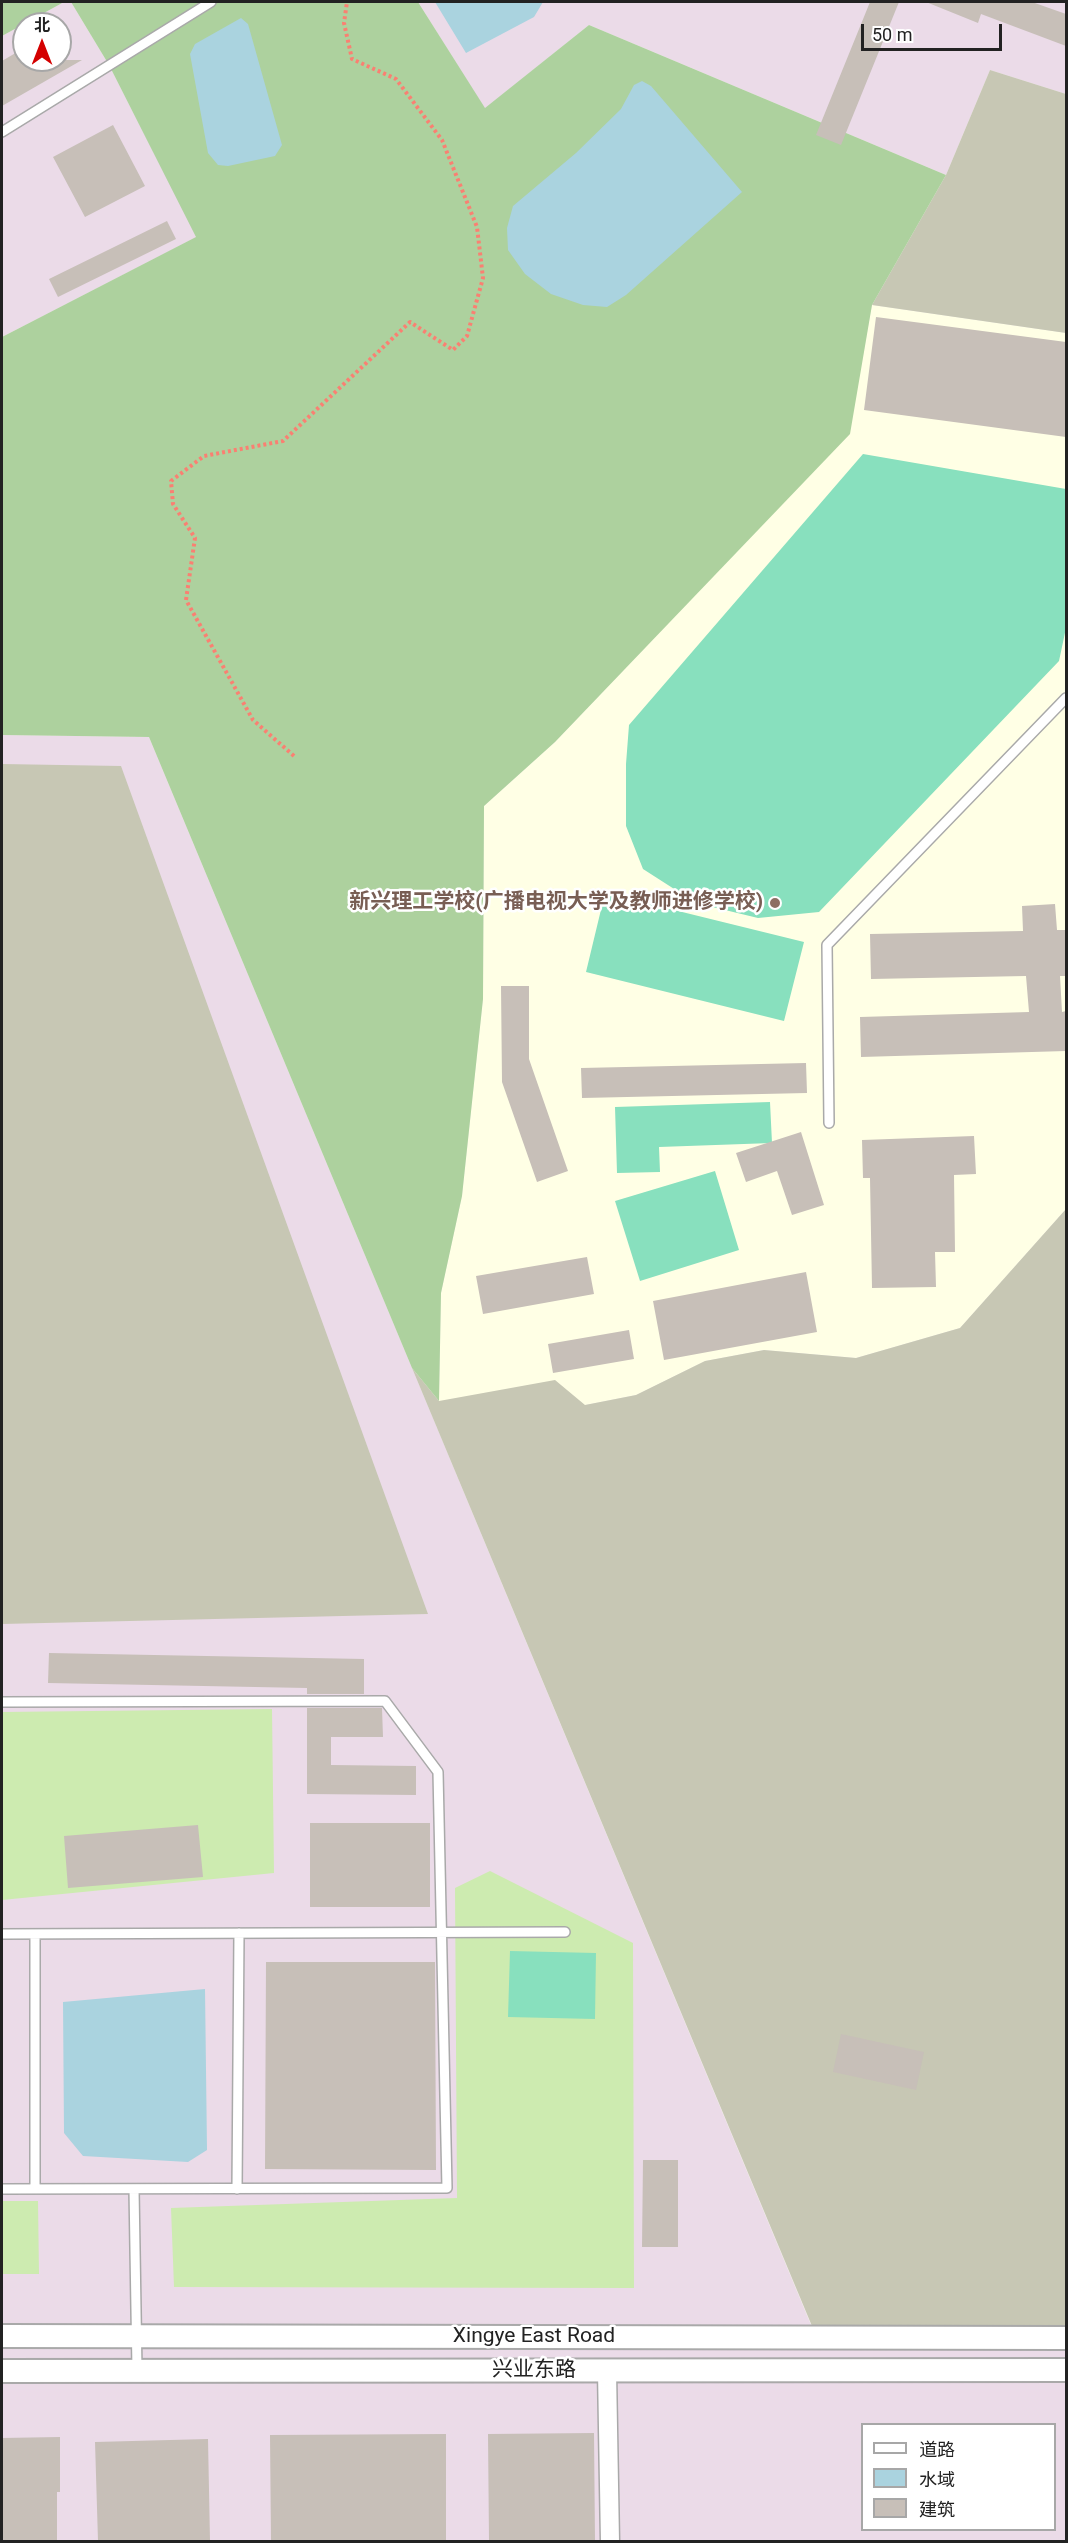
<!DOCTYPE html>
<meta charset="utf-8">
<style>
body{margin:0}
#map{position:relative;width:1068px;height:2543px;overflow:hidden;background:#f2efe9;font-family:Roboto,"Noto Sans SC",sans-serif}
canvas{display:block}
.frame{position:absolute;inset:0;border:3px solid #222;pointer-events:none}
.legend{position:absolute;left:861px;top:2423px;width:195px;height:108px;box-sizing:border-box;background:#fff;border:2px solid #a7a7a7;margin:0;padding:8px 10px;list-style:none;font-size:18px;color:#222}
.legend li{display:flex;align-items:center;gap:12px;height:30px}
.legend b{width:30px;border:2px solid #a7a7a7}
.north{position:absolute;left:12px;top:12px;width:60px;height:60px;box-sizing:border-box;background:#fff;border:2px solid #a7a7a7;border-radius:50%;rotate:0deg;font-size:16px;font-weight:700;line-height:24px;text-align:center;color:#222}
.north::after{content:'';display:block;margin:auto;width:21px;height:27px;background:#d40000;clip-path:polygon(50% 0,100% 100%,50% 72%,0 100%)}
.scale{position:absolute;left:861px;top:24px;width:141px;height:27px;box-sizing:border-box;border:3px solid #222;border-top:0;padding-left:8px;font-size:18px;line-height:21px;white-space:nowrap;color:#222;-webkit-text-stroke:4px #fff;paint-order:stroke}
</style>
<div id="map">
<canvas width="1068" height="2543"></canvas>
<div class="frame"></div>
<ul class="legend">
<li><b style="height:8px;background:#fff"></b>道路</li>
<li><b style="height:16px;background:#aad3df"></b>水域</li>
<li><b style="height:16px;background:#c7bfb8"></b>建筑</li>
</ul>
<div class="north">北</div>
<div class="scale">50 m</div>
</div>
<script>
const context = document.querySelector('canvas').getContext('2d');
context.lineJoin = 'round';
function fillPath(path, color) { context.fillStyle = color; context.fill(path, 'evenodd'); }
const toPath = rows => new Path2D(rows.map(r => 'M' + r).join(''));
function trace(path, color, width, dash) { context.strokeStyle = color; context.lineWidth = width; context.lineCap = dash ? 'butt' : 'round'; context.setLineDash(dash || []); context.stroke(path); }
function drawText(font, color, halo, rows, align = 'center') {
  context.font = font + ' Roboto,"Noto Sans SC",sans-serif'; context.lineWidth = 5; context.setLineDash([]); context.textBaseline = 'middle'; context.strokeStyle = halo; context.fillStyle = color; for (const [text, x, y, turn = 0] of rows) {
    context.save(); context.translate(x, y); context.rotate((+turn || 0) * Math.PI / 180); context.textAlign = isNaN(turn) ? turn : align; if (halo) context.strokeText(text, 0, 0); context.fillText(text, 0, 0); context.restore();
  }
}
fillPath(toPath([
 [64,2,71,2,109,65,197,237,2,337,2,36],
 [24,24,60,24,60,60,24,60],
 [418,2,1066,2,1066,94,990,70,946,175,589,25,485,109],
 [2,735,149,737,816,2337,1066,2338,1066,2541,2,2542],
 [862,2424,1054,2424,1054,2530,862,2530]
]), '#ebdbe8');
fillPath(toPath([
 [872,305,1066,333,1066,1209,960,1328,856,1358,764,1350,705,1361,636,1395,585,1405,439,1401,441,1293,462,1196,483,999,484,806,555,742,849,434]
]), '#ffffe5');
fillPath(toPath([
 [990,70,1066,94,1066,333,872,305,946,175],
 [2,764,121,766,428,1614,2,1624],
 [1066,1209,1066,2338,817,2338,412,1368,439,1401,555,1380,585,1405,636,1395,705,1361,764,1350,856,1358,960,1328]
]), '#c7c7b4');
fillPath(toPath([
 [272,1709,274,1873,2,1900,2,1712],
 [490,1871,633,1943,634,2288,174,2287,171,2208,457,2198,455,1888],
 [2,2201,38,2201,39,2274,2,2274]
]), '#cdebb0');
fillPath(toPath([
 [2,2,64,2,2,36],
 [71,2,418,2,485,108,589,25,946,175,872,305,850,434,555,742,484,806,483,999,462,1196,441,1293,439,1401,412,1368,149,737,2,735,2,337,196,237,109,65]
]), '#add19e');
fillPath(toPath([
 [863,454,1066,489,1066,628,1059,661,819,912,758,918,696,903,643,869,626,826,626,764,629,725],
 [605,893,804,942,784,1021,586,972],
 [770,1102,772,1143,659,1147,660,1172,617,1173,615,1107],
 [715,1171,739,1250,640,1281,615,1201],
 [510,1951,596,1953,595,2019,508,2017]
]), '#88e0be');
fillPath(toPath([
 [435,2,543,2,534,17,466,53],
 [241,18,248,24,282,145,275,156,228,166,218,165,208,153,190,54,195,44],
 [642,81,651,86,742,192,626,295,607,307,583,305,551,294,525,274,508,250,507,228,513,206,576,153,621,109,634,85],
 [205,1989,207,2150,188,2162,83,2156,64,2133,63,2002]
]), '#aad3df');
fillPath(toPath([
 [870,2,899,2,841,145,816,135],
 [926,2,1032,2,1066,14,1066,46,981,14,978,23],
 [24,48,24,60,82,60,2,106,2,61],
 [113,125,145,186,85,217,53,157],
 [167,221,176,239,58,297,49,279],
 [876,317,1066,342,1066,437,864,410],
 [1055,904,1057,930,1066,930,1066,976,1060,976,1062,1012,1066,1011,1066,1051,861,1057,860,1017,1029,1012,1026,976,871,979,870,934,1023,931,1022,906],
 [501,986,529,986,529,1059,568,1171,537,1182,502,1082],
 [806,1063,807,1093,582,1098,581,1068],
 [801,1132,824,1205,792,1215,777,1171,746,1182,736,1153],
 [974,1136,976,1174,954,1175,955,1252,935,1252,936,1287,872,1288,870,1178,863,1178,862,1140],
 [587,1257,594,1294,483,1314,476,1276],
 [806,1272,817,1332,664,1360,653,1301],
 [629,1330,634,1359,553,1373,548,1344],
 [49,1653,364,1659,364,1694,307,1694,307,1688,48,1683],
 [307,1708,382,1708,383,1737,331,1737,331,1765,416,1766,416,1795,307,1794],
 [310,1823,430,1823,430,1907,310,1907],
 [198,1825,203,1877,68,1888,64,1836],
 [266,1962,435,1962,436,2170,265,2169],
 [841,2034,924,2052,916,2090,833,2072],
 [643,2160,678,2160,678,2247,642,2247],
 [594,2433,595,2541,489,2541,488,2434],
 [446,2434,446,2541,271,2541,270,2435],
 [60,2437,60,2492,57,2492,57,2541,2,2541,2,2438],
 [208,2439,210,2541,98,2541,95,2442]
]), '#c7bfb8');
const service = toPath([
 [2,132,211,2],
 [829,1123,827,945,1066,698],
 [2,1702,385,1701,438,1772,447,2188,2,2189],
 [2,1934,565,1932],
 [35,1934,35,2189],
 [134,2189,137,2370],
 [237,2189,239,1933]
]);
const minor = toPath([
 [607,2371,610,2542]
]);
const tertiary = toPath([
 [2,2336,1066,2338],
 [2,2371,1066,2370]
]);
trace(service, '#a9a9a9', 12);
trace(minor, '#a9a9a9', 21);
trace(tertiary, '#a9a9a9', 26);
trace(toPath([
 [294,756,253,720,186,600,195,538,173,504,171,481,204,456,283,441,410,322,453,350,467,336,483,278,477,227,442,140,396,79,352,59,344,23,347,2]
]), '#fa8072', 4, [3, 3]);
trace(service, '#fff', 9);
trace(minor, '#fff', 18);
trace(tertiary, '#fff', 22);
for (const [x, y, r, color] of [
 [775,903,6,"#8d6e63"]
]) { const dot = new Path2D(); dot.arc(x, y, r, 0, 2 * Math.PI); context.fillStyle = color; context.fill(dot); trace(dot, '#fff', 2); }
drawText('bold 21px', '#785e54', '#fff', [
 ["新兴理工学校(广播电视大学及教师进修学校)",763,903]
], 'right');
drawText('21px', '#222', '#fff', [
 ["Xingye East Road",534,2337],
 ["兴业东路",534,2371]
]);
</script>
